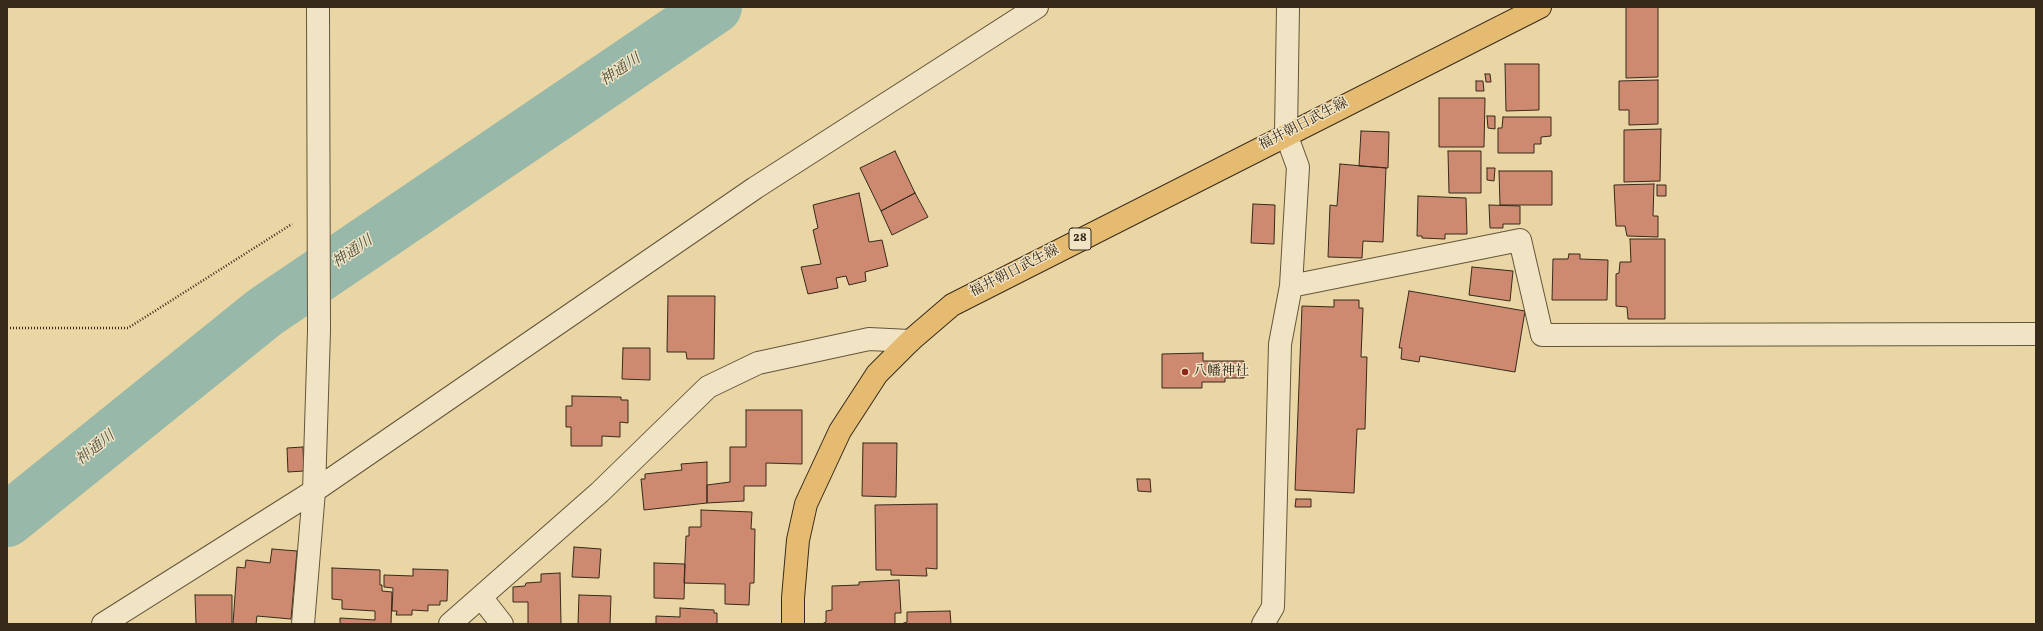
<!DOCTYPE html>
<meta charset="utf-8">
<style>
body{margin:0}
#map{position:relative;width:2043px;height:631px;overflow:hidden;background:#ead6a4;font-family:Vollkorn,serif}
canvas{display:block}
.frame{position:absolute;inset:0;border:8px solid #362a1b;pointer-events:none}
</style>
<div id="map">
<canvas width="2043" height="631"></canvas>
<div class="frame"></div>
</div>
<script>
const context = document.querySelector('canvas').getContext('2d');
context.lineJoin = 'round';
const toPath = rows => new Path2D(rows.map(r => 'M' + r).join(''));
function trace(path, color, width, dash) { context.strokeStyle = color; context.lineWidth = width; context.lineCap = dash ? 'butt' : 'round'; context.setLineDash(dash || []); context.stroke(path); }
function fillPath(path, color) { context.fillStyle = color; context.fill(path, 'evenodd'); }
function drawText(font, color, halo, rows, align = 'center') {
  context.font = font + ' Vollkorn,"Noto Serif JP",serif'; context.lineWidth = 3; context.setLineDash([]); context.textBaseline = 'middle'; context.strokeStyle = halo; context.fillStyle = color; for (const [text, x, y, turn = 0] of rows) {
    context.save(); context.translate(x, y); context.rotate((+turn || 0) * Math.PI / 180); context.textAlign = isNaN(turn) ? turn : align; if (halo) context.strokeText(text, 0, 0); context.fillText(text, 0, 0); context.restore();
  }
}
trace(toPath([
 [7,520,265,312,715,7]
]), '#98b9a9', 54);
const building = toPath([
 [1626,7,1658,7,1658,77,1626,78,1626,7],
 [1505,64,1539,64,1539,110,1506,111,1505,64],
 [1485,74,1490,74,1491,82,1486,82,1485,74],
 [1658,80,1658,124,1629,125,1629,110,1619,110,1619,81,1658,80],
 [1476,81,1483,81,1484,91,1476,91,1476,81],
 [1439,98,1485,98,1484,147,1439,147,1439,98],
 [1487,116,1495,116,1495,129,1488,128,1487,116],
 [1503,117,1551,117,1551,136,1541,137,1541,144,1534,144,1534,153,1498,153,1498,128,1502,128,1503,117],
 [1661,129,1660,181,1624,182,1624,130,1661,129],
 [1361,131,1389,132,1388,168,1359,166,1361,131],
 [895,151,915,193,881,211,860,168,895,151],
 [1448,151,1481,151,1481,193,1449,193,1448,151],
 [1340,164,1386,168,1383,242,1363,241,1362,258,1328,257,1330,205,1337,206,1340,164],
 [1487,168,1495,168,1494,181,1487,180,1487,168],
 [1499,171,1552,171,1552,205,1500,205,1499,171],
 [1654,184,1653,216,1658,216,1658,237,1627,236,1625,226,1616,226,1614,185,1654,184],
 [1657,185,1666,185,1666,196,1657,196,1657,185],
 [859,193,869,242,882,240,888,266,865,272,866,281,849,285,846,276,836,278,838,288,808,294,801,267,821,264,813,230,818,228,813,205,859,193],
 [915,193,928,217,892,235,881,211,915,193],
 [1418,196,1466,198,1467,234,1445,234,1445,239,1422,238,1422,236,1417,236,1418,196],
 [1253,204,1275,205,1274,244,1251,243,1253,204],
 [1489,205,1520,206,1520,224,1503,224,1503,228,1490,228,1489,205],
 [1630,239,1665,239,1665,319,1628,319,1627,307,1616,306,1616,274,1619,273,1620,262,1631,262,1630,239],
 [1569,254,1580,254,1580,259,1608,260,1607,300,1552,300,1553,259,1568,259,1569,254],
 [1472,267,1513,271,1510,301,1469,295,1472,267],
 [1409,291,1525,311,1515,372,1420,356,1419,362,1401,359,1402,348,1399,348,1409,291],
 [668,296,715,296,714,359,687,359,686,352,667,352,668,296],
 [1334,300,1359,300,1359,308,1363,308,1361,357,1367,357,1365,429,1357,429,1354,493,1295,490,1302,306,1334,307,1334,300],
 [623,348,650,348,650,380,622,379,623,348],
 [1203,353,1203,361,1244,361,1244,378,1225,378,1225,382,1202,382,1202,388,1162,388,1162,354,1203,353],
 [572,396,621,397,621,400,628,400,628,423,620,422,620,437,602,436,602,446,571,446,571,427,566,427,566,406,572,406,572,396],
 [746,410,802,410,802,464,766,463,766,486,744,486,744,501,707,503,707,485,730,482,730,447,746,447,746,410],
 [863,443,897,443,896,497,862,496,863,443],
 [303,447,304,471,288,472,287,448,303,447],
 [707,462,707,503,644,510,641,479,645,479,645,474,682,470,681,464,707,462],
 [1137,479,1150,479,1151,492,1138,491,1137,479],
 [1296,499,1311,499,1311,507,1295,507,1296,499],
 [937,504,937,569,926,568,927,576,891,575,891,570,876,570,875,505,937,504],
 [701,510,752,512,751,529,755,529,754,583,750,583,749,605,725,604,725,584,684,583,686,536,689,536,689,527,701,527,701,510],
 [574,547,601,549,599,578,572,577,574,547],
 [272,549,297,551,291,619,257,616,256,624,233,624,237,567,245,568,246,560,270,563,272,549],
 [654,563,685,564,684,599,654,598,654,563],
 [332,568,380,570,380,585,382,585,382,591,392,592,391,624,340,624,340,618,375,620,375,611,342,609,342,600,332,599,332,568],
 [413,569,448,570,447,601,440,601,440,605,428,605,428,611,412,610,412,615,396,615,397,611,392,611,393,588,384,587,384,575,413,576,413,569],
 [560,573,561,624,528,624,528,602,513,602,513,587,525,586,526,583,541,582,541,574,560,573],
 [899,580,901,613,895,613,895,624,822,624,826,622,826,611,832,610,832,586,859,585,859,582,899,580],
 [195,595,232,595,232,624,196,624,195,595],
 [579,595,611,596,610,624,578,624,579,595],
 [680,608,714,610,714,613,717,613,717,624,652,624,656,624,656,616,680,617,680,608],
 [950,611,951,624,901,624,907,622,907,612,950,611]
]);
fillPath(building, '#cd8a70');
trace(building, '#362a1b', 1);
const minor = toPath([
 [1291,286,1520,240,1542,335,2036,334],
 [481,597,502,624],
 [103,624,314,491,755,188,1037,7],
 [303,624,314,491,319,331,318,7],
 [450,624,600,492,708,387,758,363,869,339,910,341],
 [1263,624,1273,607,1280,344,1291,286,1298,167,1286,134,1288,7]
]);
const major = toPath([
 [793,624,793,598,798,540,806,504,840,431,877,374,910,341,952,305,1540,7]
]);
trace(minor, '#63553d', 24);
trace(major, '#362a1b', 24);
trace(toPath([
 [7,328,128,328,292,224]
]), '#362a1b', 2.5, [1, 2]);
trace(minor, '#f1e4c4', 22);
trace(major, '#e5bb72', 22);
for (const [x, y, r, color] of [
 [1185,372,4,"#8f2418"]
]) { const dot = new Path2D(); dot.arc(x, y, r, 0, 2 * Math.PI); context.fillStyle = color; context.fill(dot); trace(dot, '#f1e4c4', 1.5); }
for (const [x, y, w] of [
 [1080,239,22]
]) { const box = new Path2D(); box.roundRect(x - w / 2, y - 11, w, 22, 3); context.fillStyle = '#f1e4c4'; context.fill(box); trace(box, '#362a1b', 1); }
drawText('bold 13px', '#362a1b', null, [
 ["28",1080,239]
]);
drawText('14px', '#362a1b', '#f1e4c4', [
 ["福井朝日武生線",1304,125,-27],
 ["福井朝日武生線",1015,272,-27]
]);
drawText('14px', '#362a1b', '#f1e4c4', [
 ["八幡神社",1193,372]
], 'left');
drawText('italic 15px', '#4e4e3e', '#f1e4c4', [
 ["神通川",621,71,-34],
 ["神通川",353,253,-34],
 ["神通川",96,449,-39]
]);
</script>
